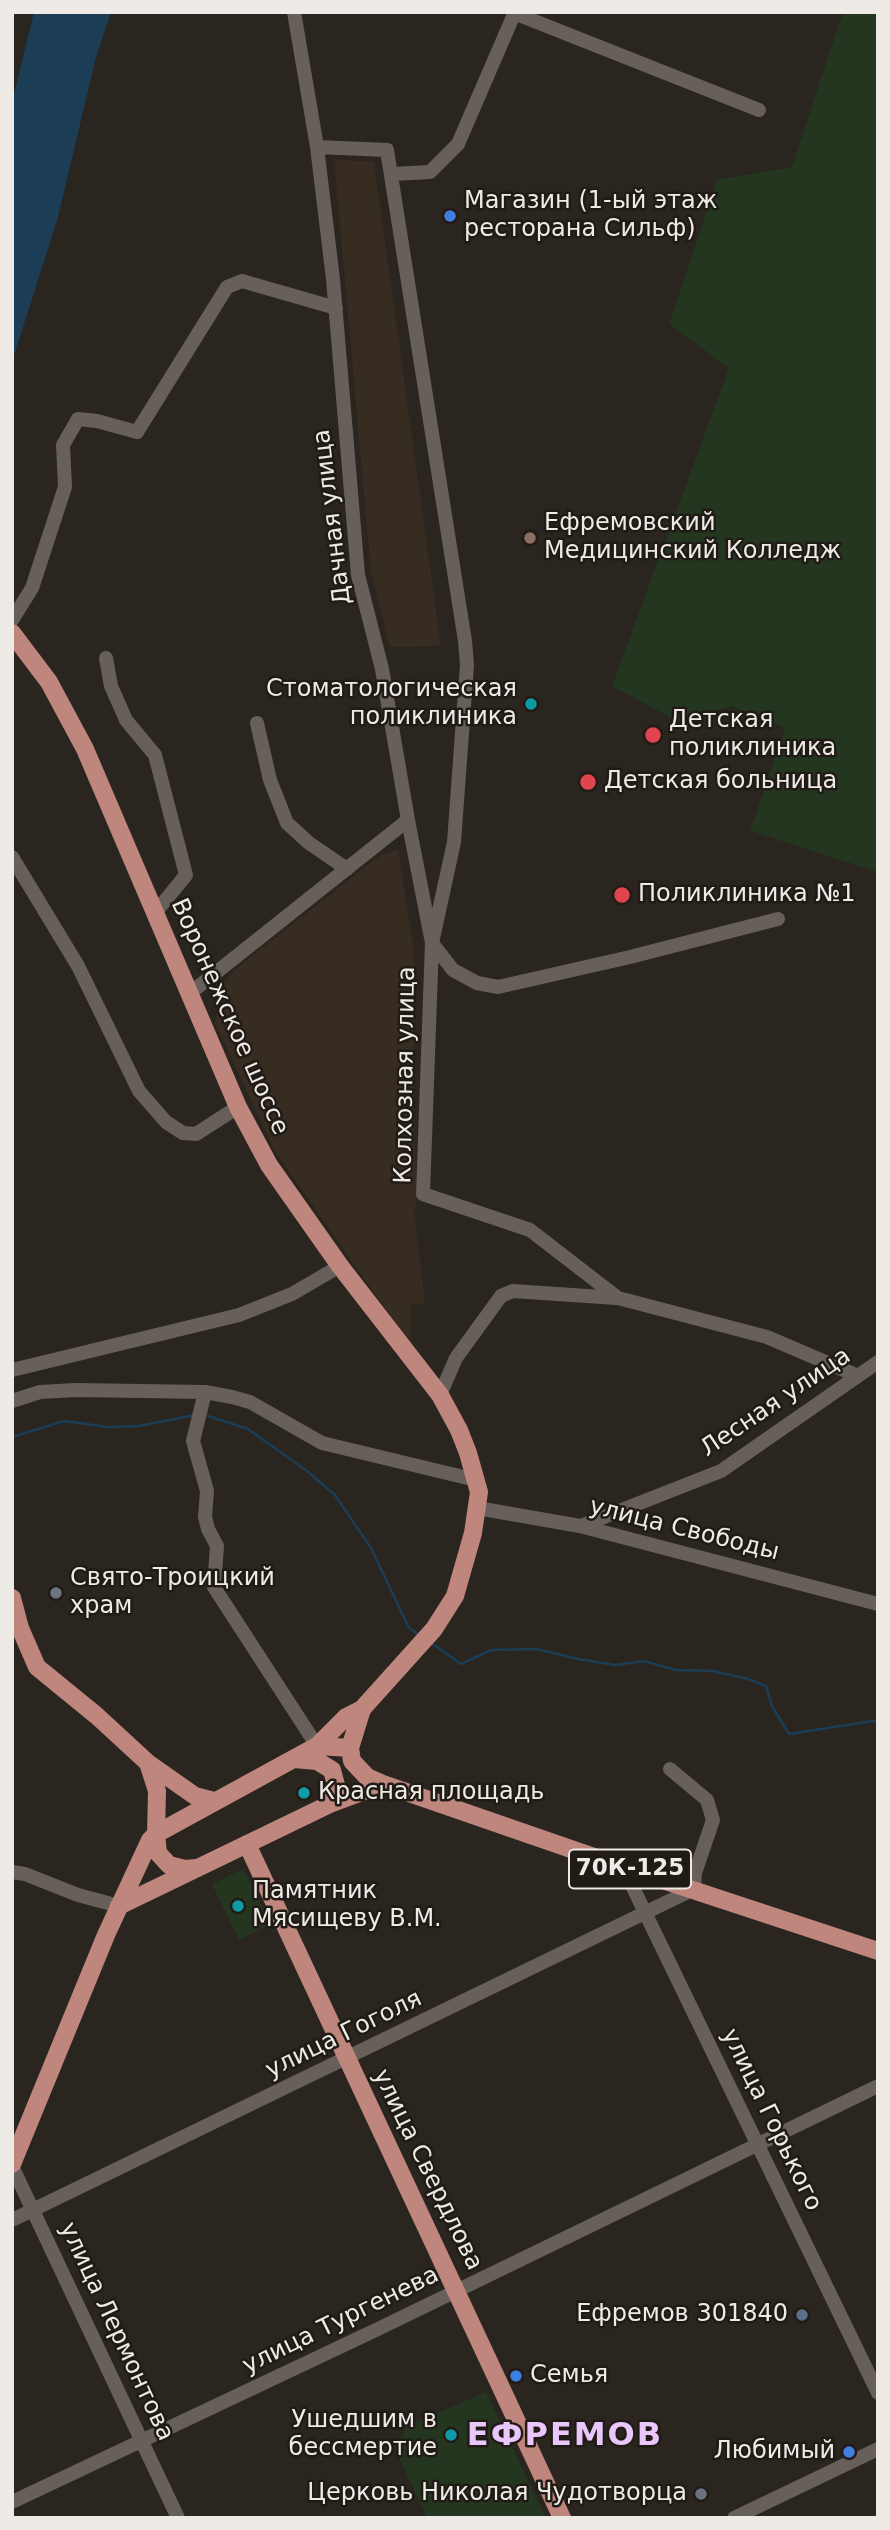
<!DOCTYPE html>
<meta charset="utf-8">
<style>
body{margin:0}
#map{position:relative;width:890px;height:2530px;overflow:hidden;background:#2a251f;font-family:"DejaVu Sans",sans-serif}
canvas{display:block}
.frame{position:absolute;inset:0;border:14px solid #eeeae6;pointer-events:none}
</style>
<div id="map">
<canvas width="890" height="2530"></canvas>
<div class="frame"></div>
</div>
<script>
const context = document.querySelector('canvas').getContext('2d');
context.lineJoin = 'round';
function fillPath(path, color) { context.fillStyle = color; context.fill(path, 'evenodd'); }
const toPath = rows => new Path2D(rows.map(r => 'M' + r).join(''));
function trace(path, color, width, dash) { context.strokeStyle = color; context.lineWidth = width; context.lineCap = dash ? 'butt' : 'round'; context.setLineDash(dash || []); context.stroke(path); }
function drawText(font, color, halo, rows, align = 'center') {
  context.font = font + ' "DejaVu Sans",sans-serif'; context.lineWidth = 5; context.setLineDash([]); context.textBaseline = 'middle'; context.strokeStyle = halo; context.fillStyle = color; for (const [text, x, y, turn = 0] of rows) {
    context.save(); context.translate(x, y); context.rotate((+turn || 0) * Math.PI / 180); context.textAlign = isNaN(turn) ? turn : align; if (halo) context.strokeText(text, 0, 0); context.fillText(text, 0, 0); context.restore();
  }
}
fillPath(toPath([
 [334,159,374,162,441,646,390,647,371,572],
 [398,849,414,951,414,1120,417,1199,414,1211,425,1303,410,1305,411,1345,276,1153,215,1024,220,987,238,967,378,857]
]), '#362c21');
fillPath(toPath([
 [843,12,878,12,878,872,750,831,785,728,731,706,679,722,612,686,729,368,669,324,717,180,792,167],
 [243,1869,271,1924,239,1940,212,1884],
 [486,2392,546,2518,427,2518,392,2442,404,2436,405,2427]
]), '#243620');
fillPath(toPath([
 [34,12,111,12,96,57,58,217,12,362,12,102]
]), '#1b3d56');
trace(toPath([
 [205,1415,248,1429,307,1471,335,1495,371,1548,409,1628,419,1635],
 [12,1437,64,1421,108,1427,139,1426,195,1415],
 [430,1642,461,1664,491,1650,537,1649,578,1659,615,1665,644,1661,676,1670,713,1671,748,1679,766,1686,772,1706,789,1734,873,1721,878,1722]
]), '#1b3d56', 2.5);
trace(toPath([
 [514,13,759,110],
 [317,147,387,150,465,641,467,665,454,842,432,943,453,970,477,983,498,987,630,957,778,919],
 [392,174,430,172,458,144,515,12],
 [12,620,32,588,65,487,63,445,78,419,97,421,137,432,227,287,242,281,336,308],
 [106,658,111,686,126,720,155,755,186,875,155,913],
 [257,723,270,780,287,823,309,843,347,869],
 [408,820,432,943,423,1194,530,1230,618,1298,767,1337,858,1376],
 [12,857,78,966,139,1091,166,1122,183,1133,196,1134,238,1107],
 [189,994,408,820,382,669,358,575,333,279,317,147,294,12],
 [12,1370,239,1315,292,1294,340,1266],
 [205,1392,193,1441,207,1491,205,1517,208,1529,217,1546,214,1587,317,1746],
 [440,1395,456,1358,501,1296,513,1291,616,1298],
 [12,1401,40,1392,76,1390,205,1392,232,1397,250,1402,322,1443,476,1480],
 [477,1508,580,1526,878,1604],
 [581,1526,721,1471,878,1362],
 [623,1867,878,2393],
 [12,1872,25,1874,78,1895,119,1906],
 [12,2166,178,2518],
 [12,2220,694,1889,695,1873,713,1820,707,1800,670,1769],
 [12,2502,378,2329,878,2086],
 [734,2518,878,2449]
]), '#67605a', 14);
trace(toPath([
 [12,633,49,682,85,749,238,1107,269,1165,340,1266,440,1395,459,1430,468,1453,479,1492,473,1533,455,1596,434,1629,362,1709,350,1748,352,1761,367,1777,383,1784,623,1867,878,1951],
 [12,1598,20,1628,37,1667,97,1716,148,1763,195,1796,214,1801],
 [317,1746,346,1717,362,1709],
 [294,1759,317,1761,332,1770,336,1785,332,1803],
 [148,1763,157,1791,156,1834,158,1853,169,1865,185,1869,196,1868],
 [247,1844,562,2518],
 [119,1906,332,1803,383,1784],
 [12,2164,106,1935,150,1840,156,1834,317,1746,350,1748]
]), '#be867d', 18);
for (const [x, y, r, color] of [
 [450,216,7,"#3f7fe0"],
 [530,538,7,"#8d6e63"],
 [531,704,7,"#0f9aa8"],
 [653,735,9,"#e0444e"],
 [588,782,9,"#e0444e"],
 [622,895,9,"#e0444e"],
 [56,1593,7,"#6b7280"],
 [304,1793,7,"#0f9aa8"],
 [238,1906,7,"#0f9aa8"],
 [802,2315,7,"#5c6f8a"],
 [516,2376,7,"#3f7fe0"],
 [451,2435,7,"#0f9aa8"],
 [849,2452,7,"#3f7fe0"],
 [701,2494,7,"#6b7280"]
]) { const dot = new Path2D(); dot.arc(x, y, r, 0, 2 * Math.PI); context.fillStyle = color; context.fill(dot); trace(dot, '#211b16', 2.5); }
for (const [x, y, w] of [
 [630,1869,122]
]) { const box = new Path2D(); box.roundRect(x - w / 2, y - 19.5, w, 39, 5); context.fillStyle = '#211b16'; context.fill(box); trace(box, '#eeeae6', 2); }
drawText('bold 23px', '#eeeae6', null, [
 ["70К-125",630,1869]
]);
drawText('24px', '#eeeae6', '#211b16', [
 ["Магазин (1-ый этаж",464,202],
 ["ресторана Сильф)",464,230],
 ["Ефремовский",544,524],
 ["Медицинский Колледж",544,552],
 ["Стоматологическая",517,690,"right"],
 ["поликлиника",517,718,"right"],
 ["Детская",669,721],
 ["поликлиника",669,749],
 ["Детская больница",604,782],
 ["Поликлиника №1",638,895],
 ["Свято-Троицкий",70,1579],
 ["храм",70,1607],
 ["Красная площадь",318,1793],
 ["Памятник",252,1892],
 ["Мясищеву В.М.",252,1920],
 ["Ефремов 301840",788,2315,"right"],
 ["Семья",530,2376],
 ["Ушедшим в",437,2421,"right"],
 ["бессмертие",437,2449,"right"],
 ["Любимый",835,2452,"right"],
 ["Церковь Николая Чудотворца",687,2494,"right"]
], 'left');
drawText('24px', '#eeeae6', '#211b16', [
 ["Дачная улица",333,517,-97],
 ["Воронежское шоссе",229,1017,66],
 ["Колхозная улица",406,1075,-89],
 ["Лесная улица",776,1403,-34],
 ["улица Свободы",684,1530,14],
 ["улица Гоголя",344,2035,-26],
 ["улица Горького",771,2120,64],
 ["улица Свердлова",427,2170,64],
 ["улица Тургенева",341,2321,-26],
 ["улица Лермонтова",116,2332,65]
]);
context.letterSpacing = '2px';
drawText('bold 32px', '#e9c7fb', '#211b16', [
 ["ЕФРЕМОВ",565,2437]
]);
context.letterSpacing = '0px';
</script>
